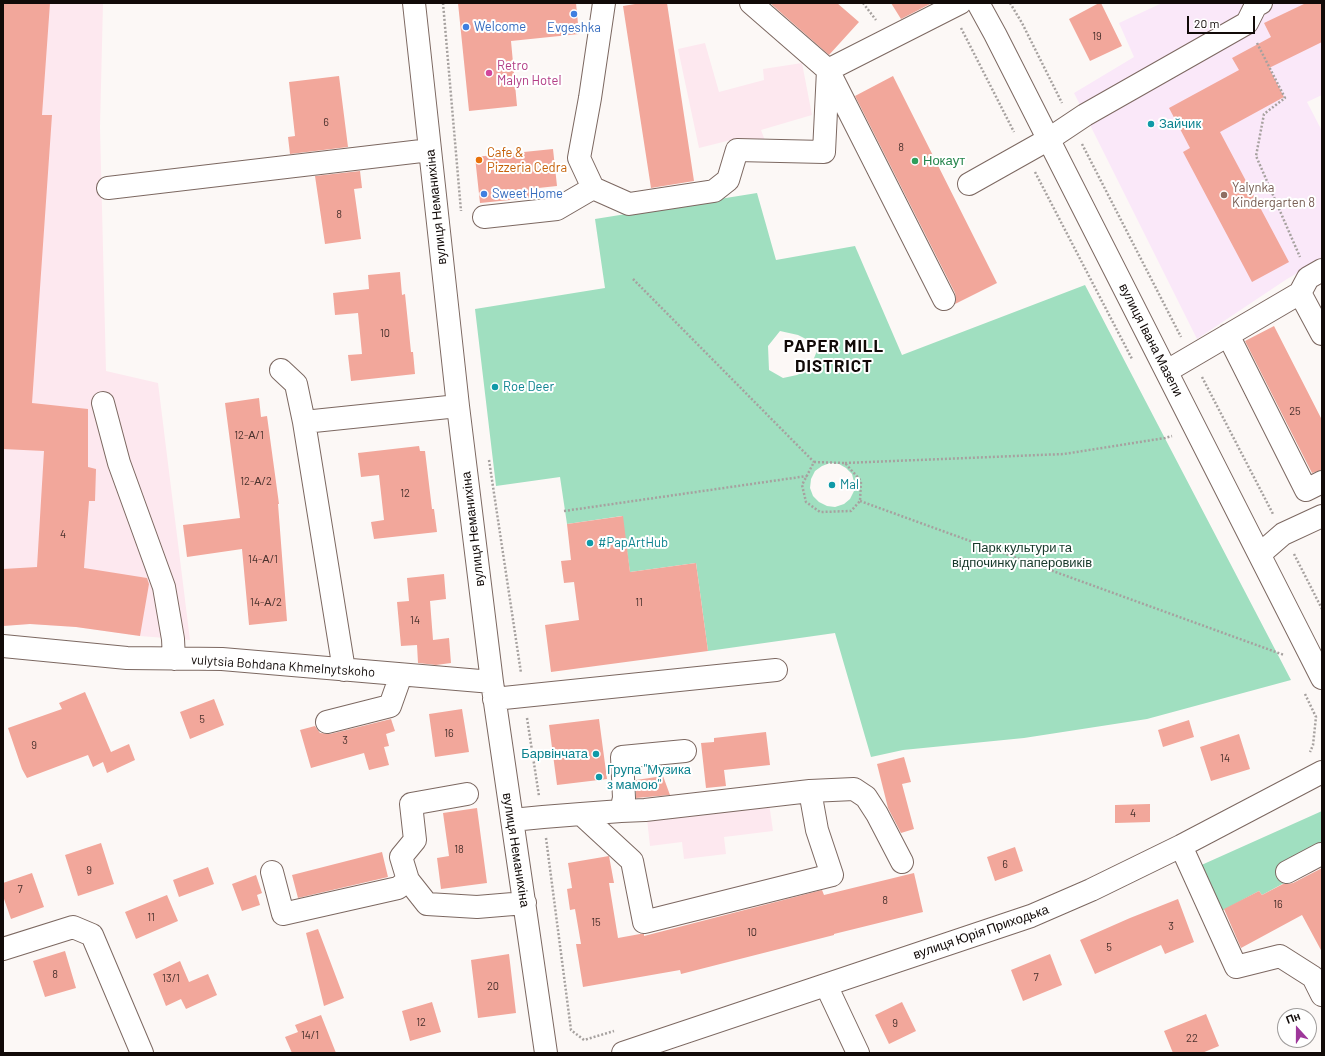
<!DOCTYPE html>
<meta charset="utf-8">
<style>
body{margin:0}
#map{position:relative;width:1325px;height:1056px;overflow:hidden;background:#fcf8f6;font-family:Barlow,sans-serif}
canvas{display:block}
.frame{position:absolute;inset:0;border:4px solid #110a08;pointer-events:none}
.north{position:absolute;left:1277px;top:1008px;width:40px;height:40px;box-sizing:border-box;background:#fff;border:1px solid #a09d9c;border-radius:50%;rotate:339deg;font-size:11px;font-weight:700;line-height:16px;text-align:center;color:#110a08}
.north::after{content:'';display:block;margin:auto;width:14px;height:18px;background:#9e379a;clip-path:polygon(50% 0,100% 100%,50% 72%,0 100%)}
.scale{position:absolute;left:1187px;top:16px;width:68px;height:18px;box-sizing:border-box;border:2px solid #110a08;border-top:0;padding-left:5px;font-size:12px;line-height:14px;white-space:nowrap;color:#110a08;-webkit-text-stroke:3px #fff;paint-order:stroke}
</style>
<div id="map">
<canvas width="1325" height="1056"></canvas>
<div class="frame"></div>
<div class="north">Пн</div>
<div class="scale">20 m</div>
</div>
<script>
const context = document.querySelector('canvas').getContext('2d');
context.lineJoin = 'round';
function fillPath(path, color) { context.fillStyle = color; context.fill(path, 'evenodd'); }
const toPath = rows => new Path2D(rows.map(r => 'M' + r).join(''));
function trace(path, color, width, dash) { context.strokeStyle = color; context.lineWidth = width; context.lineCap = dash ? 'butt' : 'round'; context.setLineDash(dash || []); context.stroke(path); }
function drawText(font, color, halo, rows, align = 'center') {
  context.font = font + ' Barlow,sans-serif'; context.lineWidth = 4; context.setLineDash([]); context.textBaseline = 'middle'; context.strokeStyle = halo; context.fillStyle = color; for (const [text, x, y, turn = 0] of rows) {
    context.save(); context.translate(x, y); context.rotate((+turn || 0) * Math.PI / 180); context.textAlign = isNaN(turn) ? turn : align; if (halo) context.strokeText(text, 0, 0); context.fillText(text, 0, 0); context.restore();
  }
}
fillPath(toPath([
 [3,3,103,3,100,127,106,371,158,383,190,640,140,636,76,627,30,624,3,626],
 [705,43,719,92,764,80,763,69,802,63,812,115,761,130,767,146,745,148,739,138,699,148,678,49],
 [769,803,773,831,724,837,726,854,684,859,682,842,650,846,647,819]
]), '#fde8ef');
fillPath(toPath([
 [1162,3,1322,3,1322,95,1307,102,1322,131,1322,259,1287,279,1197,339,1074,93,1134,57,1119,23]
]), '#fae8f9');
fillPath(toPath([
 [757,193,776,260,855,246,902,355,1085,285,1291,680,1147,719,1024,738,903,750,871,757,835,633,708,651,696,563,630,572,622,516,567,524,560,477,496,486,475,309,605,288,595,219],
 [780,331,798,335,814,343,817,351,809,370,797,375,783,378,769,370,768,346],
 [830,463,839,464,846,468,852,474,854,482,854,491,850,499,844,504,835,507,827,506,819,502,813,496,810,488,811,479,815,471,822,466],
 [1322,811,1322,852,1321,863,1262,895,1259,891,1218,913,1197,867]
]), '#a0dfc0');
fillPath(toPath([
 [3,3,50,3,42,115,52,115,32,403,88,409,88,467,96,469,95,501,89,501,84,568,147,578,149,584,140,636,76,627,30,624,3,626,3,569,37,567,44,451,3,449],
 [458,3,576,3,579,34,511,41,517,106,469,111],
 [641,3,667,3,694,181,651,188,623,6],
 [770,3,837,3,859,22,829,55],
 [891,3,932,3,901,19],
 [1099,3,1101,3,1122,46,1090,61,1069,19],
 [1306,3,1322,3,1322,42,1269,68,1284,97,1220,132,1289,262,1252,282,1183,152,1190,148,1169,108,1239,70,1232,58,1271,37,1264,23],
 [339,76,348,147,290,154,288,137,295,136,289,82],
 [893,76,997,283,955,304,956,299,955,293,855,96],
 [553,149,557,186,529,189,530,198,480,203,475,157],
 [360,171,362,188,354,189,361,239,325,244,315,176],
 [400,272,402,295,405,294,411,352,413,352,415,374,351,381,348,355,362,354,358,313,335,315,333,293,369,289,368,275],
 [1274,326,1322,420,1322,470,1312,473,1245,341],
 [259,398,261,417,267,416,279,504,278,504,287,621,249,625,242,549,187,557,183,525,240,518,225,403],
 [419,446,420,451,425,451,432,509,434,509,437,532,374,539,371,522,384,520,379,475,361,477,358,453],
 [623,516,630,572,696,563,708,651,551,672,545,625,579,620,574,582,564,583,561,561,571,560,567,524],
 [444,574,446,599,430,601,433,640,449,638,451,663,436,665,418,663,417,645,401,646,397,602,409,601,407,578],
 [85,692,111,752,129,744,135,760,107,773,103,762,93,767,88,755,27,778,22,769,8,728,62,709,59,703],
 [214,699,224,725,190,739,180,712],
 [462,709,469,752,435,757,429,714],
 [391,719,395,731,386,734,389,746,384,747,389,765,369,770,364,753,311,768,300,730,315,726,320,733,330,734],
 [599,719,607,779,557,785,549,725],
 [1189,720,1194,737,1163,747,1158,730],
 [766,732,770,765,724,770,726,786,706,788,701,743,714,742,714,738],
 [1239,734,1250,769,1211,781,1200,747],
 [904,757,911,782,902,784,914,829,901,833,888,808,877,764],
 [663,776,670,795,636,798,636,780],
 [1150,804,1150,822,1115,823,1115,805],
 [477,808,487,883,441,889,437,858,449,856,443,813],
 [101,843,114,884,78,896,65,855],
 [1015,847,1023,871,995,881,987,857],
 [382,852,388,877,298,898,292,875],
 [609,856,614,883,609,883,618,938,640,934,644,934,644,936,822,890,824,895,914,873,923,912,834,934,834,935,681,974,680,970,583,987,576,944,581,944,575,909,570,910,567,889,572,888,568,863],
 [208,867,214,884,179,897,173,880],
 [1322,868,1322,952,1302,915,1241,948,1224,909,1259,891,1262,895,1283,884,1287,884,1293,883],
 [32,873,44,907,11,919,3,896,3,883],
 [256,875,262,893,257,895,260,905,242,911,232,884],
 [167,895,178,921,136,939,125,912],
 [1178,899,1194,942,1165,954,1161,945,1095,974,1080,940,1130,918],
 [318,929,344,998,324,1006,306,933],
 [65,951,76,988,45,997,33,961],
 [509,954,516,1013,478,1018,471,960],
 [1050,954,1062,985,1023,1001,1011,970],
 [180,961,189,982,208,974,217,995,186,1009,181,999,166,1006,153,974],
 [432,1002,441,1032,410,1041,402,1011],
 [902,1002,916,1031,889,1044,875,1015],
 [1206,1014,1219,1046,1202,1053,1173,1053,1164,1031],
 [321,1015,336,1053,292,1053,285,1037,298,1032,295,1025]
]), '#f2a79b');
const minor = toPath([
 [414,3,458,406,492,682,546,1053],
 [604,3,590,98,579,158,593,188,629,204,714,191,728,180,737,150,824,152,828,70,960,3],
 [751,3,828,70,944,299],
 [969,184,1049,139,1085,115,1247,23,1256,5,1261,3],
 [108,188,430,150],
 [484,217,557,209,593,188],
 [1300,293,1322,334],
 [1228,335,1306,490,1322,482],
 [281,370,296,384,304,422,344,670],
 [1167,371,1300,293,1308,278,1322,270],
 [103,403,119,463,164,587,173,639,174,659],
 [304,422,458,406],
 [1260,554,1283,534,1322,516],
 [3,646,127,658,222,659,492,682],
 [494,699,776,670],
 [327,722,390,706,401,675],
 [810,791,854,789,866,797,877,814,902,862],
 [621,811,624,798,622,757,685,751],
 [512,820,543,817,581,814,621,811,645,810,810,791,817,830,832,875,644,922,632,861,581,814],
 [1181,846,1236,967,1280,956,1313,977,1322,995],
 [272,872,283,914,398,888,408,880,401,857,415,840,411,804,467,794],
 [1287,872,1321,854,1322,855],
 [408,880,427,904,477,907,525,903],
 [3,949,73,927,92,935,142,1053],
 [826,985,858,1053],
 [623,1053,1031,916,1091,890,1181,846,1322,772]
]);
const major = toPath([
 [978,3,995,34,1322,678]
]);
trace(minor, '#7c6861', 24);
trace(major, '#7c6861', 24);
trace(toPath([
 [443,3,461,211],
 [863,3,876,20],
 [1010,3,1022,23,1062,103],
 [961,28,1014,132],
 [1257,43,1285,98,1264,114,1256,156,1300,257],
 [1082,144,1181,337],
 [1035,172,1132,359],
 [633,279,814,462],
 [1202,377,1273,514],
 [489,460,521,673],
 [814,462,845,463,861,481,860,501,851,511,820,512,806,502,802,485,814,462],
 [845,463,1064,454,1165,438,1172,436],
 [860,501,1284,655],
 [564,511,807,476],
 [1294,554,1322,609],
 [1305,694,1316,717,1313,745,1310,752],
 [527,718,539,796],
 [546,838,571,1030,584,1040,614,1031]
]), '#a6a19f', 2.5, [2, 2]);
trace(minor, '#fff', 22);
trace(major, '#fff', 22);
for (const [x, y, r, color] of [
 [574,14,4,"#3f7fe0"],
 [466,27,4,"#3f7fe0"],
 [489,73,4,"#d1479c"],
 [1151,124,4,"#0f9aa8"],
 [479,160,4,"#e8710a"],
 [915,161,4,"#2e9e5b"],
 [484,194,4,"#3f7fe0"],
 [1224,195,4,"#8d6e63"],
 [495,387,4,"#0f9aa8"],
 [832,485,4,"#0f9aa8"],
 [590,543,4,"#0f9aa8"],
 [596,754,4,"#0f9aa8"],
 [599,777,4,"#0f9aa8"]
]) { const dot = new Path2D(); dot.arc(x, y, r, 0, 2 * Math.PI); context.fillStyle = color; context.fill(dot); trace(dot, '#fff', 1.5); }
drawText('11px', '#49312d', null, [
 ["19",1097,36],
 ["6",326,122],
 ["8",901,147],
 ["8",339,214],
 ["10",385,333],
 ["25",1295,411],
 ["12-А/1",249,435],
 ["12-А/2",256,481],
 ["12",405,493],
 ["4",63,534],
 ["14-А/1",263,559],
 ["14-А/2",266,602],
 ["11",639,602],
 ["14",415,620],
 ["5",202,719],
 ["16",449,733],
 ["3",345,740],
 ["9",34,745],
 ["14",1225,758],
 ["4",1133,813],
 ["18",459,849],
 ["6",1005,864],
 ["9",89,870],
 ["7",20,889],
 ["8",885,900],
 ["16",1278,904],
 ["11",151,917],
 ["15",596,922],
 ["3",1171,926],
 ["10",752,932],
 ["5",1109,947],
 ["8",55,974],
 ["7",1036,977],
 ["13/1",171,978],
 ["20",493,986],
 ["12",421,1022],
 ["9",895,1023],
 ["14/1",310,1035],
 ["22",1192,1038]
]);
drawText('13px', '#366cbe', '#fff', [
 ["Welcome",474,27],
 ["Evgeshka",574,28,"center"],
 ["Sweet Home",492,194]
], 'left');
drawText('13px', '#b23c85', '#fff', [
 ["Retro",497,66],
 ["Malyn Hotel",497,81]
], 'left');
drawText('13px', '#0d838f', '#fff', [
 ["Зайчик",1159,124],
 ["Roe Deer",503,387],
 ["Mal",840,485],
 ["#PapArtHub",598,543],
 ["Барвінчата",588,754,"right"],
 ["Група \"Музика",607,770],
 ["з мамою\"",607,785]
], 'left');
drawText('13px', '#c56008', '#fff', [
 ["Cafe &",487,153],
 ["Pizzeria Cedra",487,168]
], 'left');
drawText('13px', '#27864d', '#fff', [
 ["Нокаут",923,161]
], 'left');
drawText('13px', '#785e54', '#fff', [
 ["Yalynka",1232,188],
 ["Kindergarten 8",1232,203]
], 'left');
drawText('13px', '#110a08', '#fff', [
 ["вулиця Неманихіна",436,207,-96],
 ["вулиця Івана Мазепи",1151,340,63],
 ["вулиця Неманихіна",473,529,-97],
 ["vulytsia Bohdana Khmelnytskoho",283,666,4],
 ["вулиця Неманихіна",516,850,81],
 ["вулиця Юрія Приходька",981,932,-19]
]);
drawText('13px', '#17392a', '#fff', [
 ["Парк культури та",1022,548],
 ["відпочинку паперовиків",1022,563]
]);
context.letterSpacing = '1px';
drawText('bold 17px', '#110a08', '#fff', [
 ["PAPER MILL",834,346],
 ["DISTRICT",834,366]
]);
context.letterSpacing = '0px';
</script>
